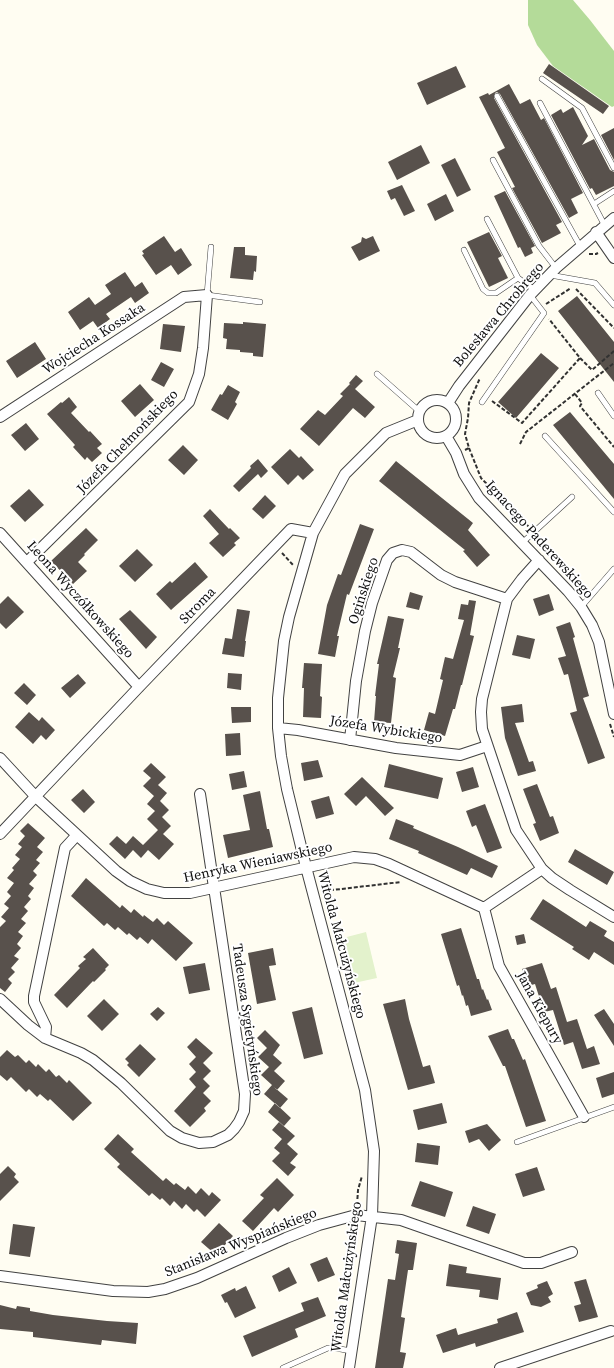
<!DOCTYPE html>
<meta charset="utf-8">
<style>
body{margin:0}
canvas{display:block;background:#fffdf2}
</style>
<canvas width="614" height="1368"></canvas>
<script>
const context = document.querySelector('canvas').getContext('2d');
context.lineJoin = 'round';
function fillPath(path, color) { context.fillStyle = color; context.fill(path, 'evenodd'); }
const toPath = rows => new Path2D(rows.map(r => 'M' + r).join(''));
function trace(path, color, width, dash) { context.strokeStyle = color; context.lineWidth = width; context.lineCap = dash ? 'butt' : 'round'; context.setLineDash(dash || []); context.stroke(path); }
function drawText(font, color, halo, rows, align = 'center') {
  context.font = font + ' "Source Serif 4",serif'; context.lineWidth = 4; context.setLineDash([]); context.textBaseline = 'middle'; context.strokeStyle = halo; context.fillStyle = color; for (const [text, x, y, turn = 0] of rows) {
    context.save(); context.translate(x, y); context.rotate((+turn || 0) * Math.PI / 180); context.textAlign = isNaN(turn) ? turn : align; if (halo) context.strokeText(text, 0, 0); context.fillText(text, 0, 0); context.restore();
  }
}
fillPath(toPath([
 [528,0,573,0,590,20,614,51,614,106,612,107,553,66,537,45,528,25]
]), '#b4db99');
fillPath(toPath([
 [366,932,377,978,354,983,343,938]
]), '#e3f2cc');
fillPath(toPath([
 [549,64,609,106,603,114,543,73],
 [456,66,466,87,427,105,417,83],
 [509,84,520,104,530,99,541,120,544,118,583,193,571,199,578,213,569,218,500,94,497,92,495,93,494,98,562,222,556,225,561,233,542,243,512,188,515,187,497,152,505,148,479,97,488,93,489,95],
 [573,107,588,136,582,145,594,139,610,170,614,172,614,186,596,195,592,188,590,189,551,115,561,109,563,113],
 [614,128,614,160,601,135],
 [421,145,430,163,397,180,388,162],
 [455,158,471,190,457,197,441,165],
 [402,185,415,211,404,216,395,198,391,200,387,191],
 [505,191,535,246,531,248,533,253,525,257,520,247,518,248,494,196],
 [446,194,454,211,435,221,427,204],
 [489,232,502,256,498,258,508,278,489,287,467,242],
 [164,236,175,252,181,248,192,265,178,275,171,265,156,275,142,255,144,254,142,251],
 [373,236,380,251,359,261,351,247,361,242,362,237,366,239],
 [234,247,245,247,245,255,257,256,256,272,254,271,253,280,230,278],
 [125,272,135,287,142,282,149,293,135,303,131,297,106,314,110,319,98,328,93,321,80,330,68,312,89,297,95,305,111,294,105,285],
 [577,296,614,342,614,382,558,311],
 [243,322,266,324,263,357,253,356,253,353,240,352,240,350,226,349,227,339,223,338,224,323,243,324],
 [163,324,185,326,181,352,160,349],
 [35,342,46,359,17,378,6,361],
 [541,353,559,368,516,418,498,402],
 [161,362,174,369,164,387,151,380],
 [356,375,363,381,355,389,375,407,365,418,353,408,319,446,300,429,318,410,325,415,343,396,340,394,350,384,352,386,349,383],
 [140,384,154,400,135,417,121,401],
 [228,385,240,392,235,402,237,404,228,420,211,410,220,394,222,395],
 [69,397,77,407,71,413,89,432,90,431,102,444,97,448,102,453,92,462,87,457,85,460,73,447,75,445,47,414,61,402,62,403],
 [570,412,614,464,614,499,553,425],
 [26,423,39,439,25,451,11,435],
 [183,445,198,460,184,475,168,460],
 [290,449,299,458,301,456,314,470,303,480,298,475,288,485,271,467],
 [258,459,268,471,261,478,258,474,239,492,233,486,251,468,250,466],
 [396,461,473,523,468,530,490,555,477,567,463,551,465,550,379,481],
 [29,489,44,505,25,522,10,506],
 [265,495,276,506,263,519,252,509],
 [210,509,229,529,230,528,240,538,234,543,236,545,223,557,209,543,219,534,203,516],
 [360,524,374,529,349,595,347,594,337,636,339,636,335,657,318,654,327,605,338,574,341,575],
 [86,528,98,540,84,554,85,555,78,562,87,571,73,584,51,561],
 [137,549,153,565,135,582,119,566],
 [195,562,208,577,171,610,156,594,170,581,172,583],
 [410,592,423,596,419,610,406,607],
 [549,594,554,610,539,616,533,599],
 [8,596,24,612,6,629,0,623,0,604],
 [469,600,476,601,470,635,474,636,462,685,461,685,455,709,453,709,445,736,424,730,429,712,435,714,443,680,440,679,445,657,453,659,464,620,458,619,461,604,468,605],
 [237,609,250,611,245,641,246,641,244,657,222,654,225,638,232,639],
 [130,610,157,637,146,649,119,619],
 [388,616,404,619,398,648,400,648,393,677,396,678,391,723,374,722,376,696,375,696,379,664,377,664],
 [570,622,575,637,573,638,589,696,583,698,605,758,588,764,570,713,577,711,568,674,564,675,558,658,566,656,556,627],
 [517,635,535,639,530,659,512,655],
 [304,663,322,664,320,696,322,697,321,718,303,717,304,688,302,688],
 [228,673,242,674,241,690,227,688],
 [78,674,86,683,70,698,61,688],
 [24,683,36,695,27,705,14,693],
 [522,704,524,722,515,723,529,762,533,761,536,771,518,776,505,738,501,707],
 [231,707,251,707,251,722,232,723],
 [29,712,39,721,42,717,55,730,46,740,41,735,33,744,15,727],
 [240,733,241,755,226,756,225,734],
 [318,760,323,777,304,781,301,763],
 [151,763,166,777,158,785,167,793,160,801,169,810,162,817,171,826,163,834,174,844,159,860,148,850,141,858,133,850,125,859,109,844,117,836,126,844,133,836,143,845,158,830,147,819,155,811,147,804,154,796,143,786,151,778,143,771],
 [389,764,443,778,438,799,384,787],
 [473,767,479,787,462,792,456,772],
 [244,771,247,787,232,790,229,774],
 [362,777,394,808,385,816,366,796,356,806,344,794],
 [537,784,550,817,553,816,559,833,540,841,533,824,536,823,523,789],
 [83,789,95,802,84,813,71,800],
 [260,791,267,829,269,829,273,847,228,858,223,835,250,830,243,795],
 [329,796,334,814,316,819,311,801],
 [485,804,502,848,487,853,476,825,472,827,466,811],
 [396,819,414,826,413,828,458,847,498,866,492,878,471,868,467,875,418,853,419,851,389,839],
 [28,823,45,838,37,847,43,852,36,860,40,863,33,871,37,875,29,884,34,888,28,896,31,899,24,907,28,911,21,919,26,923,18,932,23,936,17,944,21,948,14,956,19,959,11,968,15,972,8,979,12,983,5,992,0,988,0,927,6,921,1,917,9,908,4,904,11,896,7,892,14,883,7,878,14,870,12,868,20,859,15,855,22,847,18,844,25,836,20,831],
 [575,849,614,872,607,885,568,862],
 [86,878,120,908,122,905,131,913,134,909,143,917,144,915,153,922,157,918,164,925,168,921,193,943,176,961,152,939,148,944,140,937,137,940,129,933,127,935,118,927,115,930,107,923,104,926,71,896],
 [543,899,586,927,590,921,607,931,604,936,614,942,614,965,594,952,589,960,572,949,574,947,530,919],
 [461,928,477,979,479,979,482,990,483,989,487,1000,488,999,492,1010,471,1016,468,1005,466,1006,463,995,462,996,459,985,457,986,441,934],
 [524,934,526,943,517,945,515,936],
 [93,948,109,965,105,969,106,970,94,982,93,981,67,1008,54,995,80,968,78,966,86,959,83,957],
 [273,948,276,965,269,966,276,1000,257,1004,248,953],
 [205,963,210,990,189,994,183,967],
 [542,963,551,989,556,987,567,1022,577,1019,587,1049,594,1046,600,1064,582,1069,573,1042,564,1045,553,1010,544,1012,535,984,528,986,522,969],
 [104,999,119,1014,102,1031,87,1016],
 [405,999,409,1019,423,1067,430,1065,435,1083,408,1090,383,1004],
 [158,1007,165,1013,157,1021,150,1014],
 [312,1007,323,1054,304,1059,292,1012],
 [604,1009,614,1024,614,1046,594,1015],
 [508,1029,512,1039,514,1039,523,1060,525,1059,546,1121,526,1127,505,1066,503,1066,488,1036],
 [265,1030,280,1045,273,1055,282,1063,274,1071,285,1081,277,1090,274,1087,288,1099,280,1108,264,1094,272,1085,261,1075,269,1067,258,1057,267,1048,257,1038],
 [196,1038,213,1053,203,1063,211,1071,203,1079,210,1086,203,1093,211,1101,204,1108,206,1111,190,1127,174,1111,196,1087,189,1079,196,1072,189,1064,196,1057,187,1047],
 [140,1044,156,1059,139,1077,127,1065,129,1063,125,1059],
 [7,1050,15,1057,18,1055,26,1063,29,1060,36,1067,38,1064,46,1072,49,1069,56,1077,59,1075,67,1083,69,1080,92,1103,73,1121,50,1099,48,1101,40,1094,37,1097,29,1089,26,1092,11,1077,7,1081,0,1075,0,1057],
 [614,1072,614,1094,602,1098,596,1078],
 [275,1103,291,1118,284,1126,268,1112],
 [442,1103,447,1123,418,1130,413,1110],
 [279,1122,295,1136,287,1144,298,1154,290,1163,296,1167,288,1176,272,1161,280,1153,274,1148,282,1139,272,1130],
 [487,1124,501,1140,489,1151,479,1139,469,1143,465,1131],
 [118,1134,134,1149,131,1152,163,1181,166,1178,174,1185,176,1183,185,1190,188,1186,196,1194,201,1188,209,1196,212,1192,221,1200,205,1217,197,1209,194,1212,186,1204,182,1209,174,1201,170,1206,162,1198,160,1200,152,1193,149,1196,117,1167,120,1164,104,1149],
 [417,1143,440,1146,438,1165,415,1162],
 [8,1166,16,1174,14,1177,19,1182,0,1201,0,1174],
 [537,1167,545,1190,523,1197,515,1174],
 [277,1178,294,1195,278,1212,274,1208,253,1231,242,1221,264,1198,260,1195],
 [420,1181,453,1192,445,1217,411,1206],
 [473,1206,496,1214,489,1234,466,1226],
 [219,1223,233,1236,216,1255,201,1242],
 [13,1224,35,1227,30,1257,9,1254],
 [397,1240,417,1243,413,1270,408,1270,401,1317,405,1318,400,1352,406,1353,403,1368,375,1368,388,1279,395,1280,399,1254,395,1253],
 [327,1257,335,1275,318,1282,310,1264],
 [449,1264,467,1267,466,1273,501,1278,498,1300,479,1297,480,1290,446,1286],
 [289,1267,297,1283,279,1292,272,1276],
 [586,1279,598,1317,579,1322,574,1306,581,1304,574,1282],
 [547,1281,553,1294,548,1297,551,1302,541,1307,531,1305,526,1293,538,1288,537,1285],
 [246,1286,256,1308,235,1318,227,1302,225,1303,221,1295,235,1288,236,1291],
 [318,1297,326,1316,295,1329,298,1337,252,1357,243,1336,304,1311,301,1303],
 [0,1305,16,1309,17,1306,30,1308,30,1311,53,1315,107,1321,138,1323,136,1344,102,1340,101,1345,33,1337,33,1332,0,1329],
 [517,1312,524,1332,476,1347,475,1343,443,1353,436,1335,456,1328,458,1335,498,1323,497,1319]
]), '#58514c');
const lane = toPath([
 [542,79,582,108,614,168],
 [497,96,580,246],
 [540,103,605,226],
 [493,160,539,246,556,268],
 [594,204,614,191],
 [487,219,518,278,535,290],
 [211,247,207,295,260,302],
 [464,250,483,289,488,293,496,293,518,278],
 [550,275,595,283,614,305],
 [377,374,419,411],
 [598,393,614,416],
 [482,402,544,313,530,295],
 [545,436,614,512],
 [522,543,572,497],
 [581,607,614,569],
 [517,1142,614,1107],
 [283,1368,328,1348,335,1348,351,1351]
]);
const street = toPath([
 [596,232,614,258],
 '418 419a19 19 0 1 1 38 0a19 19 0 1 1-38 0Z',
 [448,403,459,386,530,295,556,268,614,218],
 [0,417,184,297,207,295,203,348,199,374,189,402,27,562],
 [446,436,456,453,464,474,479,498,568,591,581,607,592,625,599,642,614,714],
 [0,533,139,687],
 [313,533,289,617,284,641,278,698,278,728,281,756,287,789,306,867,365,1090,374,1151,372,1216,349,1368],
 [539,560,522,579,507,599,482,699,481,712,482,729,516,830,542,869,552,878,570,890,614,917],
 [278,728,298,730,396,748,460,755,487,746],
 [350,740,356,681,365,631,372,603,387,560,393,553,402,550,411,552,441,575,455,582,507,599],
 [0,758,36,797,116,871,130,881,147,889,164,893,190,893,354,857,375,859,389,864,484,908],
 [0,834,139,687,291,529,313,533,345,474,386,433,418,420],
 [484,908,499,966,584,1117],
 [484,908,542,869],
 [0,999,28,1025,45,1038,81,1053,93,1060,121,1083,170,1131,182,1138,199,1143,213,1142,228,1135,234,1129,239,1122,244,1111,245,1094,200,794],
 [45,1038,46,1027,34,1002,34,996,65,848,77,835],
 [0,1276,113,1291,148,1292,165,1289,197,1278,286,1238,319,1225,356,1215,401,1220,524,1263,541,1263,572,1252],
 [500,1368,611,1331]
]);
trace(lane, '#424242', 6);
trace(street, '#424242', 12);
trace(toPath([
 [589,254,596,254,598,253],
 [576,289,614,328],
 [546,304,571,288],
 [580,358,592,370,614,351],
 [575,394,582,403,580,406,614,447],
 [492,401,522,423,580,358,549,319],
 [520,444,526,432,614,363],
 [469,448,481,478,529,527],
 [465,450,469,448,465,434,468,418,469,403,480,378],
 [539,537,572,573,584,590],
 [282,553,293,565],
 [610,724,614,737],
 [324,891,401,882],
 [357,1205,358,1190,362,1176],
 [355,1225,355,1231,357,1238]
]), '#313131', 2, [4, 2]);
trace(lane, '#fff', 5);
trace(street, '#fff', 10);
drawText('14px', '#0f0f0f', '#fff', [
 ["Bolesława Chrobrego",499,315,-50],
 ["Wojciecha Kossaka",94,339,-33],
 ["Józefa Chełmońskiego",128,442,-46],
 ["Ignacego Paderewskiego",539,540,48],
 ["Ogińskiego",364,591,-72],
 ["Leona Wyczółkowskiego",80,600,48],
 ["Stroma",198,606,-46],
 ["Józefa Wybickiego",386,730,9],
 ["Henryka Wieniawskiego",258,863,-12],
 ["Witolda Małcużyńskiego",341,945,75],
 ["Jana Kiepury",539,1008,61],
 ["Tadeusza Sygietyńskiego",247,1020,82],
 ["Stanisława Wyspiańskiego",241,1243,-22],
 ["Witolda Małcużyńskiego",347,1277,-82]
]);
</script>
